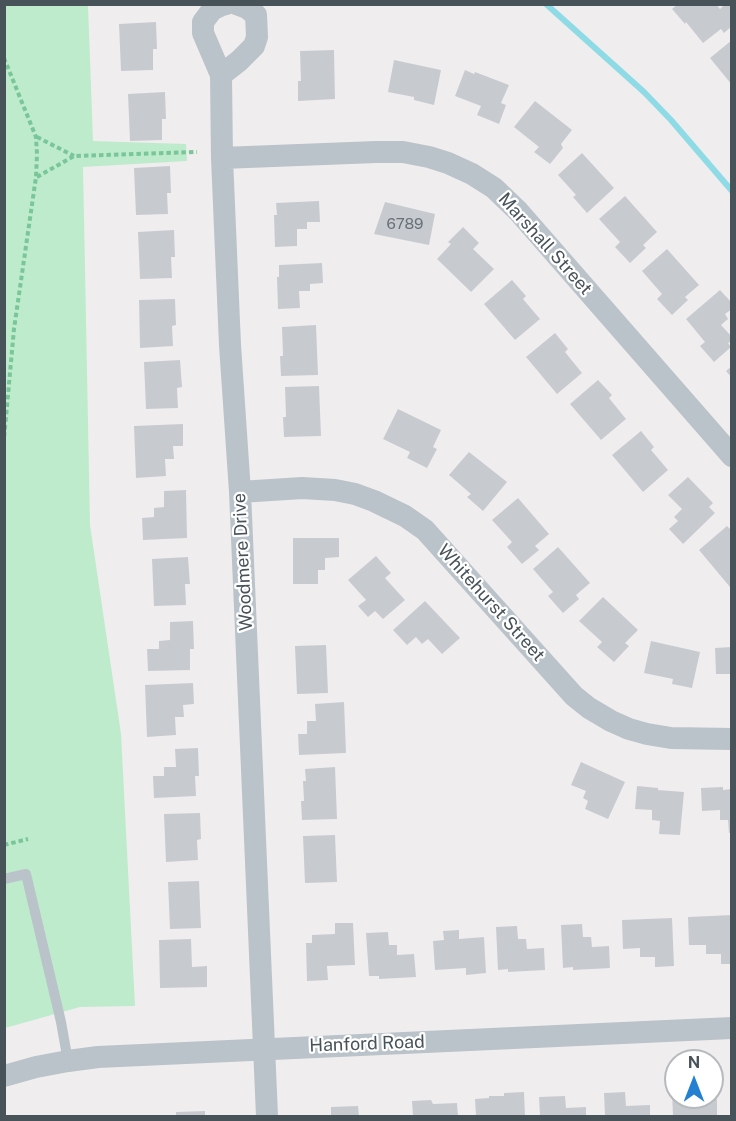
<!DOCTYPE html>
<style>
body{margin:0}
#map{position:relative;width:736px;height:1121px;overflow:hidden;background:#f0edee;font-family:"Public Sans",sans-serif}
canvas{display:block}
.frame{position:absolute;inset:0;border:6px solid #475259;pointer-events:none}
.north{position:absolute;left:664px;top:1049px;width:60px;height:60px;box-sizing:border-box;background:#fff;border:2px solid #b5babd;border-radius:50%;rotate:0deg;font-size:16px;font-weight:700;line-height:24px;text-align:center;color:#475259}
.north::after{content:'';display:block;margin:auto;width:21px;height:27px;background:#2680d2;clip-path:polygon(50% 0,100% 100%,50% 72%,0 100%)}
</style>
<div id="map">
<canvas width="736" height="1121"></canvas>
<div class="frame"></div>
<div class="north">N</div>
</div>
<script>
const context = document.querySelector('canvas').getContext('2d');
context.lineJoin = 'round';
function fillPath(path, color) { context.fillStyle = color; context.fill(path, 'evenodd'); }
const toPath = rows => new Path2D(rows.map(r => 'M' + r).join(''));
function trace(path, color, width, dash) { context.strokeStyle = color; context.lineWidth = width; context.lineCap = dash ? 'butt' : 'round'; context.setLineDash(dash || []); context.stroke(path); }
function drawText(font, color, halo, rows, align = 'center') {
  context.font = font + ' "Public Sans",sans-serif'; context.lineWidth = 4.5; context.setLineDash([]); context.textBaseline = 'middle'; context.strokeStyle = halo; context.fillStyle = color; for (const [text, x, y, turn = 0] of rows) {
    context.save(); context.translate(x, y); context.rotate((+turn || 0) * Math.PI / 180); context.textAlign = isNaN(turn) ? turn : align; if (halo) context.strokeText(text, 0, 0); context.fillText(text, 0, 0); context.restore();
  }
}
fillPath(toPath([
 [5,5,88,5,93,141,186,144,187,161,83,167,90,525,121,734,135,1006,80,1007,5,1028]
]), '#beebcc');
trace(toPath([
 [546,4,644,92,671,120,732,191]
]), '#8edbe5', 6);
fillPath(toPath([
 [678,4,716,4,720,9,725,4,730,4,732,7,732,26,724,33,721,29,703,43,686,22,685,24,672,9],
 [156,22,157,49,153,49,153,70,121,71,119,24],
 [732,40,732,85,710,58],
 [334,50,335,99,298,101,298,81,301,81,300,51],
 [394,60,441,70,434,105,414,100,414,97,388,92],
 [465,70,474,74,475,72,509,85,501,103,506,105,499,124,477,115,481,106,455,96],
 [165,92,166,119,162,119,162,140,130,141,128,94],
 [535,101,572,130,561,144,563,148,550,164,534,152,539,147,514,127],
 [582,153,614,188,587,213,573,197,576,195,558,175],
 [170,166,171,193,167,193,168,214,136,215,134,168],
 [625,196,657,232,643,245,646,248,630,263,615,247,620,242,599,219],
 [319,201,320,222,307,222,307,229,297,229,297,246,275,247,274,215,277,215,276,203],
 [385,202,435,214,429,245,374,234],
 [463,227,479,243,473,249,494,269,471,292,437,259,451,244,448,242],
 [174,230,175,257,171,257,172,278,140,279,138,232],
 [667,249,699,285,685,297,688,300,672,315,657,299,662,294,642,271],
 [322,263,323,283,310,284,310,291,299,291,300,308,278,309,277,277,279,277,279,265],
 [512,280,526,296,523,299,540,319,515,340,484,304],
 [720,290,732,303,732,309,725,314,728,319,721,325,732,337,732,341,728,343,731,347,714,362,700,346,705,342,686,319],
 [175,299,176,325,172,326,173,346,140,348,139,300],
 [316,325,318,375,281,376,280,356,283,356,282,327],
 [555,333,568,349,565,352,582,373,557,394,526,357],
 [180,360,182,387,177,388,178,408,146,409,144,362],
 [732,366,732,378,726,371],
 [598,380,612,395,609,398,626,419,601,440,570,404],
 [319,386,321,436,284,437,283,417,286,417,285,387],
 [398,409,441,430,433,447,437,449,427,468,407,458,410,452,383,439],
 [183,424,183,446,173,446,174,459,165,459,166,476,136,478,134,426],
 [641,431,654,447,651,450,668,470,643,492,612,455],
 [469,452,507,482,483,511,467,497,471,494,449,475],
 [688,477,713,503,709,507,715,513,683,544,669,529,678,521,674,517,682,509,668,495],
 [186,490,187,538,143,540,142,518,154,517,154,508,164,507,164,491],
 [518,498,549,534,535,546,539,550,522,564,507,547,512,542,492,520],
 [727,526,732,531,732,585,730,587,699,550],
 [293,538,339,538,339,557,325,558,325,570,318,570,318,584,293,584],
 [558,547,590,583,576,595,579,599,563,613,548,596,553,592,533,569],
 [376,556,391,573,385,578,405,600,383,619,375,611,368,617,358,606,366,600,348,580],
 [188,557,190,584,185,584,186,605,154,606,152,559],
 [603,597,638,630,625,643,629,646,614,662,597,647,602,642,579,621],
 [425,601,460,638,442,654,428,639,422,644,416,637,407,645,393,630],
 [193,621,194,649,190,649,190,670,148,671,147,649,159,649,159,641,170,640,170,622],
 [651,641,700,652,692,688,672,684,673,679,644,673],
 [326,645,328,693,297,694,295,646],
 [732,647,732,674,716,674,715,648],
 [193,683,194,704,183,705,184,717,175,717,176,735,147,737,145,685],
 [344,702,346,753,299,755,298,734,307,734,307,721,316,721,315,704],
 [198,748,199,776,195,776,196,796,154,798,153,776,164,776,164,767,176,767,175,749],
 [581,762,625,782,608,819,585,809,588,801,583,798,586,791,571,785],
 [335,767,337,819,302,820,301,801,304,801,303,781,306,781,305,769],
 [637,786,658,788,658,790,684,792,680,835,659,834,660,821,652,820,652,810,635,809],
 [723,787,723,790,732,789,732,832,729,833,728,820,720,820,720,810,702,811,701,788],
 [200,813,201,839,197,840,198,860,166,862,164,814],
 [335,835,337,882,305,883,303,836],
 [199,881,201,928,170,929,168,882],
 [732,915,732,964,721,964,721,954,706,954,706,945,689,945,688,917],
 [672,918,674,966,655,967,655,957,640,957,640,948,623,949,622,920],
 [335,923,353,923,355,965,327,966,328,980,307,981,306,943,312,943,312,935,335,934],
 [582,924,583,937,591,937,592,947,609,946,610,968,573,970,573,967,563,968,561,925],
 [517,926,518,939,526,939,527,949,544,948,545,970,508,972,508,969,498,970,496,927],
 [459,930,459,939,484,937,486,973,466,975,466,968,435,970,433,941,444,940,443,931],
 [388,932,389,945,397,945,397,955,414,954,416,977,379,979,379,976,369,976,366,933],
 [191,939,192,967,207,966,207,987,160,988,159,940],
 [712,1090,717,1090,717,1116,673,1116,672,1091,676,1091,676,1097,712,1097],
 [524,1092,525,1116,476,1116,475,1099,489,1098,489,1096,504,1096,504,1093],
 [625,1092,626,1106,650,1105,650,1116,605,1116,604,1093],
 [565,1096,566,1108,586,1107,586,1116,540,1116,539,1097],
 [431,1100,433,1104,457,1103,458,1116,413,1116,412,1101],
 [358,1106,359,1116,331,1116,331,1107],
 [205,1111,205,1116,176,1116,176,1112]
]), '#c7cbd0');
trace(toPath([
 [4,58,36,137,37,154,36,177,14,329,4,439],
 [37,137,74,156],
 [37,177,74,156,197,152],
 [4,845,28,839]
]), '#79c699', 4, [4.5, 3]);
trace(toPath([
 [4,879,26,874,61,1022,68,1061]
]), '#bac3c9', 10);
trace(toPath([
 [226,4,222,5,212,10,203,22,203,33,221,75,222,158,230,345,240,492,267,1116],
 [221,75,239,61,254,46,257,37,256,15,247,8,236,4],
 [222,158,376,152,403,152,429,157,448,163,472,174,494,188,518,211,732,456],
 [240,492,302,488,335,490,355,494,374,501,405,516,425,530,574,696,589,708,611,721,629,729,647,734,671,738,732,739],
 [4,1076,36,1067,68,1061,98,1057,732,1028]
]), '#bac3c9', 22);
drawText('15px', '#677077', null, [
 ["6789",405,224]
]);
drawText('18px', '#475259', '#fff', [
 ["Marshall Street",545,244,48],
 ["Woodmere Drive",243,562,-93],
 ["Whitehurst Street",491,603,48],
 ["Hanford Road",367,1044,-2]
]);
</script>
